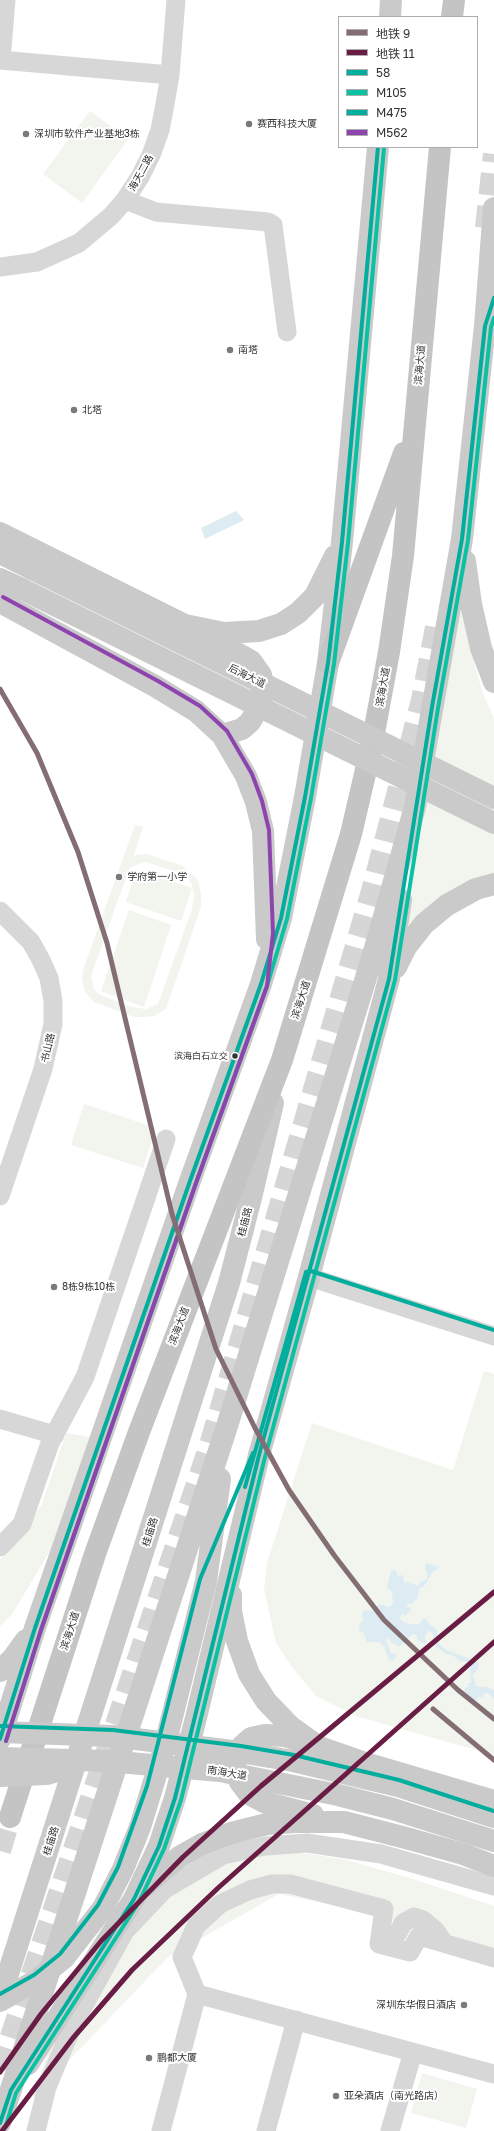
<!DOCTYPE html>
<meta charset="utf-8">
<style>
body{margin:0}
#map{position:relative;width:494px;height:2131px;overflow:hidden;background:#fff;font-family:"Golos Text","Noto Sans SC",sans-serif}
canvas{display:block}
.legend{position:absolute;left:338px;top:16px;width:140px;height:132px;box-sizing:border-box;background:#fff;border:1px solid #adadad;margin:0;padding:5px 7px;list-style:none;font-size:12px;color:#333}
.legend li{display:flex;align-items:center;gap:8px;height:20px}
.legend b{width:20px;border:1px solid #adadad}
</style>
<div id="map">
<canvas width="494" height="2131"></canvas>
<ul class="legend">
<li><b style="height:5px;background:#846e74"></b>地铁 9</li>
<li><b style="height:5px;background:#6a1d44"></b>地铁 11</li>
<li><b style="height:5px;background:#01ad9c"></b>58</li>
<li><b style="height:5px;background:#0ac2a3"></b>M105</li>
<li><b style="height:5px;background:#01ad9c"></b>M475</li>
<li><b style="height:5px;background:#8e44ad"></b>M562</li>
</ul>
</div>
<script>
const context = document.querySelector('canvas').getContext('2d');
context.lineJoin = 'round';
function fillPath(path, color) { context.fillStyle = color; context.fill(path, 'evenodd'); }
const toPath = rows => new Path2D(rows.map(r => 'M' + r).join(''));
function trace(path, color, width, dash) { context.strokeStyle = color; context.lineWidth = width; context.lineCap = dash ? 'butt' : 'round'; context.setLineDash(dash || []); context.stroke(path); }
function drawText(font, color, halo, rows, align = 'center') {
  context.font = font + ' "Golos Text","Noto Sans SC",sans-serif'; context.lineWidth = 4; context.setLineDash([]); context.textBaseline = 'middle'; context.strokeStyle = halo; context.fillStyle = color; for (const [text, x, y, turn = 0] of rows) {
    context.save(); context.translate(x, y); context.rotate((+turn || 0) * Math.PI / 180); context.textAlign = isNaN(turn) ? turn : align; if (halo) context.strokeText(text, 0, 0); context.fillText(text, 0, 0); context.restore();
  }
}
fillPath(toPath([
 [90,111,128,139,82,203,43,174],
 [461,588,474,661,482,691,494,718,494,877,398,946],
 [135,825,143,827,133,858,136,855,147,854,183,866,198,880,201,893,201,907,166,1009,154,1016,145,1017,134,1017,94,1002,85,992,82,978,84,967],
 [146,862,183,874,191,882,194,895,192,909,158,1004,146,1009,131,1007,98,994,94,989,91,976,129,869,135,865],
 [136,870,192,888,181,921,126,902],
 [129,910,171,925,144,1007,101,991],
 [84,1104,156,1128,143,1168,71,1145],
 [484,1371,494,1374,494,1755,359,1717,317,1697,292,1667,276,1643,264,1589,267,1563,312,1423,453,1470],
 [66,1433,91,1437,51,1549,13,1613,0,1626,0,1560,16,1543,42,1504],
 [301,1853,343,1859,413,1879,494,1906,494,1956,367,1912,279,1894,168,1957,32,2099,66,2000,197,1870,259,1854],
 [422,2073,477,2089,466,2128,411,2113]
]), '#f1f5ed');
fillPath(toPath([
 [236,511,244,520,205,539,201,528],
 [426,1563,439,1567,431,1574,426,1584,419,1589,417,1599,411,1604,408,1603,406,1606,411,1608,409,1612,405,1616,402,1614,400,1618,403,1622,408,1624,419,1624,423,1619,426,1618,429,1624,437,1630,438,1643,446,1650,478,1662,479,1668,473,1675,476,1686,487,1687,494,1690,494,1699,488,1693,483,1694,483,1697,478,1697,474,1703,470,1702,467,1699,464,1692,466,1687,469,1687,468,1684,471,1682,470,1666,467,1662,460,1661,454,1656,447,1654,436,1647,432,1632,429,1631,425,1636,425,1644,417,1640,417,1635,412,1634,403,1644,397,1647,396,1644,391,1643,390,1638,386,1640,391,1653,397,1655,393,1661,389,1660,384,1646,379,1642,367,1642,364,1633,359,1630,359,1625,363,1620,362,1611,374,1610,379,1604,389,1607,393,1603,392,1592,387,1588,391,1571,395,1569,398,1576,404,1575,403,1581,419,1586,420,1582,427,1579,427,1574,425,1567]
]), '#ddebf3');
trace(toPath([
 [486,228,494,154],
 [0,1851,10,1817],
 [0,2069,210,1445,372,891,422,700,436,627]
]), '#d6d6d6', 22, [22, 11]);
trace(toPath([
 [0,60,170,75],
 [1,60,6,0],
 [125,200,156,212,268,222,273,225,287,332],
 [0,267,37,262,79,243,111,216,125,200,140,177,151,155,160,130,165,104,170,75,176,0],
 [0,911,31,942,41,960,49,978,53,1001,53,1024,43,1069,0,1196],
 [309,1277,494,1336],
 [0,1419,55,1435],
 [0,1547,22,1524,50,1443,85,1377,166,1139],
 [398,1933,403,1923,414,1917,423,1920,435,1930,444,1943],
 [197,1994,182,1957,196,1926,220,1904,250,1890,272,1884,290,1884,384,1909,379,1944,410,1952,419,1936,494,1958],
 [36,2131,47,2087,72,2027,125,1931,165,1889,223,1855,265,1846,307,1843,381,1854,494,1886],
 [161,2131,197,1994,494,2074],
 [266,2131,296,2020],
 [390,2131,413,2052]
]), '#d7d7d7', 19);
trace(toPath([
 [390,17,391,0],
 [0,533,185,625,224,633,259,631,281,624,298,613,315,596,335,556],
 [0,553,32,569],
 [465,561,471,604,481,648,494,682],
 [0,579,22,589],
 [0,602,155,686,196,711,222,735,246,776,256,802,263,831,267,939],
 [204,635,251,661,261,675,263,683,261,703,250,722,242,729,222,735],
 [396,967,406,947,424,924,447,905,476,889,494,884],
 [231,1595,231,1611,237,1641,249,1674,266,1701,291,1727,319,1747,362,1762,494,1801],
 [0,1671,13,1658,26,1640],
 [0,1739,35,1628,190,1181,261,984,281,918,305,797,328,663,342,542,378,147],
 [306,1743,285,1736,265,1735,251,1738,242,1746,236,1758,235,1769,240,1782,249,1794,264,1802,313,1815],
 [165,1745,206,1581,220,1479],
 [144,1887,179,1857,202,1844,231,1833,267,1824,295,1822,344,1822,406,1838,463,1854,494,1866],
 [0,1999,229,1283,251,1198,273,1103],
 [28,2064,134,1899,159,1846,175,1798,196,1718,259,1455,309,1277,389,979,401,900],
 [0,2123,227,1426,373,955,415,807,462,539,485,326,494,208]
]), '#cacaca', 22);
trace(toPath([
 [452,17,454,0],
 [328,663,404,453],
 [10,1817,95,1554,139,1432,282,1060,351,834,372,744,389,652,403,556,440,147]
]), '#c4c4c4', 22);
trace(toPath([
 [32,569,494,798],
 [22,589,494,823],
 [0,1732,112,1736,240,1752,293,1761,398,1786,494,1817],
 [0,1758,107,1761,220,1771,338,1795,393,1809,494,1841],
 [0,1776,47,1774,57,1771],
 [0,2001,37,1980,64,1958,103,1908,123,1869,140,1827,163,1752]
]), '#cacaca', 22);
trace(toPath([
 [0,1739,35,1628,190,1181,261,984,281,918,305,797,328,663,342,542,378,147],
 [0,2123,11,2090,134,1899,159,1846,175,1798,259,1455,389,979,432,707,462,539,485,326,494,298]
]), '#01ad9c', 4);
trace(toPath([
 [6,1741,41,1630,196,1183,267,986,287,919,311,798,334,664,348,543,384,148],
 [6,2125,16,2093,139,1902,164,1849,181,1800,265,1457,395,980,438,708,468,540,491,327,494,318]
]), '#0ac2a3', 4);
trace(toPath([
 [245,1487,306,1272,311,1271,494,1330],
 [0,1726,113,1730,241,1746,294,1755,399,1780,494,1811],
 [0,1994,34,1975,60,1954,98,1905,118,1867,147,1786,200,1579,253,1453]
]), '#01ad9c', 4);
trace(toPath([
 [3,597,158,681,200,706,227,731,252,774,262,801,269,830,273,933,267,986,196,1183,41,1630,6,1741]
]), '#8e44ad', 4);
trace(toPath([
 [0,689,37,753,78,852,107,943,172,1214,216,1349,255,1428,289,1490,334,1555,384,1620,458,1690,494,1719],
 [433,1709,494,1760]
]), '#846e74', 5);
trace(toPath([
 [0,2072,41,2014,102,1940,183,1857,261,1786,494,1592],
 [2,2131,73,2038,132,1970,218,1888,494,1642]
]), '#6a1d44', 5);
for (const [x, y, r, color] of [
 [249,124,4,"#7a7a7a"],
 [26,134,4,"#7a7a7a"],
 [230,350,4,"#7a7a7a"],
 [74,410,4,"#7a7a7a"],
 [119,877,4,"#7a7a7a"],
 [235,1056,3.5,"#333"],
 [54,1287,4,"#7a7a7a"],
 [464,2005,4,"#7a7a7a"],
 [149,2058,4,"#7a7a7a"],
 [336,2096,4,"#7a7a7a"]
]) { const dot = new Path2D(); dot.arc(x, y, r, 0, 2 * Math.PI); context.fillStyle = color; context.fill(dot); trace(dot, '#fff', 1.5); }
drawText('9px', '#333', '#fff', [
 ["滨海白石立交",228,1056]
], 'right');
drawText('10px', '#333', '#fff', [
 ["赛西科技大厦",257,124],
 ["深圳市软件产业基地3栋",34,134],
 ["南塔",238,350],
 ["北塔",82,410],
 ["学府第一小学",127,877],
 ["8栋9栋10栋",62,1287],
 ["深圳东华假日酒店",456,2005,"right"],
 ["鹏都大厦",157,2058],
 ["亚朵酒店（南光路店）",344,2096]
], 'left');
drawText('10px', '#333', '#fff', [
 ["海天二路",141,173,-61],
 ["滨海大道",420,365,-85],
 ["后海大道",247,676,26],
 ["滨海大道",383,687,-80],
 ["滨海大道",301,1000,-72],
 ["书山路",48,1048,-77],
 ["桂庙路",245,1222,-75],
 ["滨海大道",179,1326,-69],
 ["桂庙路",150,1532,-72],
 ["滨海大道",70,1631,-72],
 ["南海大道",227,1773,9],
 ["桂庙路",51,1841,-72]
]);
</script>
